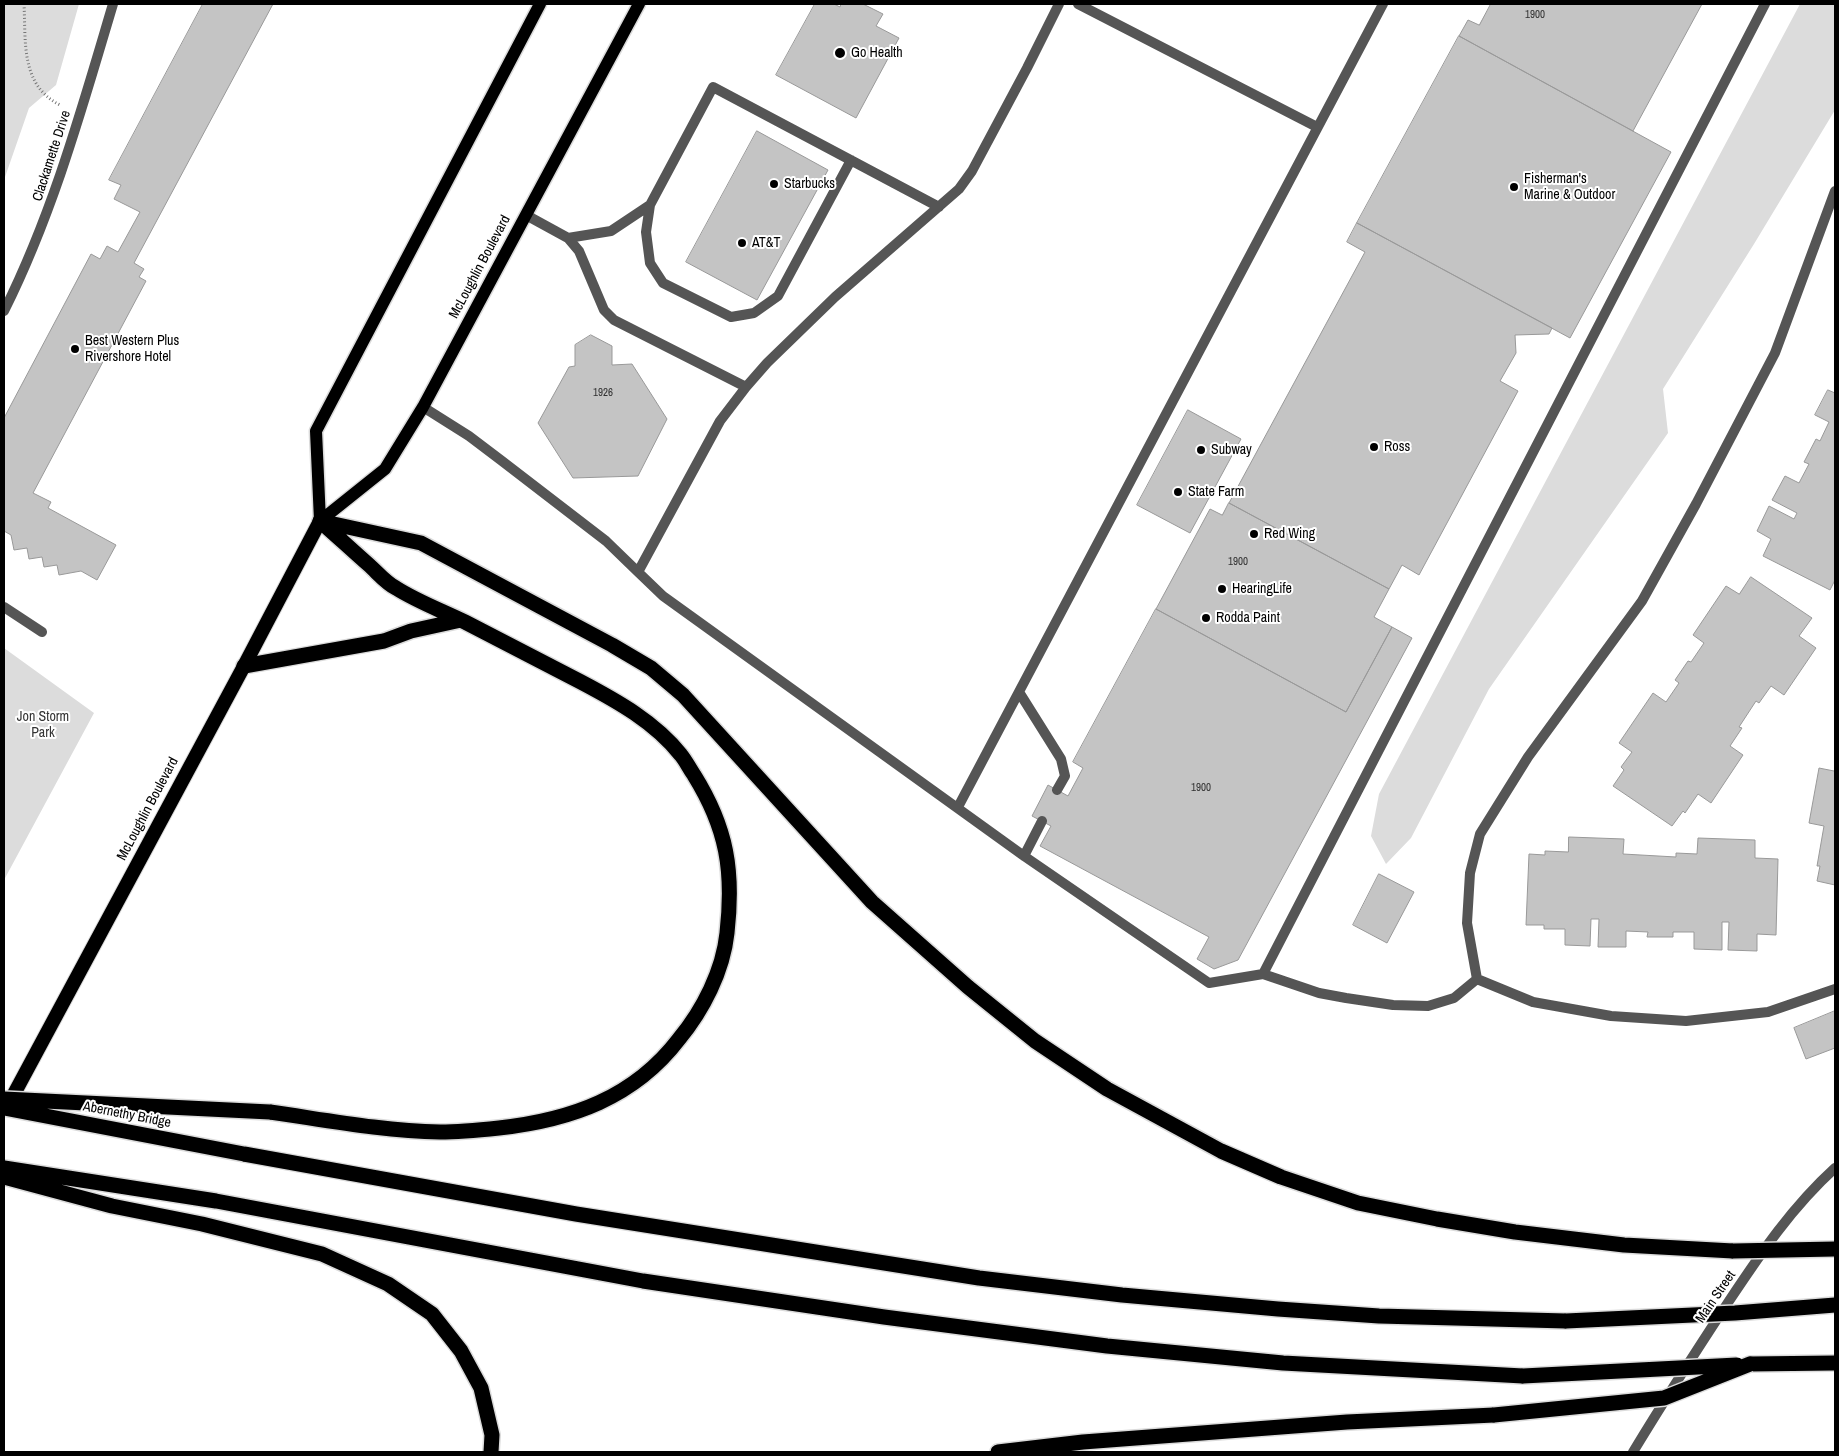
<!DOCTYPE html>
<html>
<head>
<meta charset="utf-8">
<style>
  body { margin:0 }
  #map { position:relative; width:1839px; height:1456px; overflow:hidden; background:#fff; font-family:"Archivo Narrow",sans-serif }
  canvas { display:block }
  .frame { position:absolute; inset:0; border:5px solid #000; pointer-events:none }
</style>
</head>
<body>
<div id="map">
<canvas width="1839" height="1456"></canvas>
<div class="frame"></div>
</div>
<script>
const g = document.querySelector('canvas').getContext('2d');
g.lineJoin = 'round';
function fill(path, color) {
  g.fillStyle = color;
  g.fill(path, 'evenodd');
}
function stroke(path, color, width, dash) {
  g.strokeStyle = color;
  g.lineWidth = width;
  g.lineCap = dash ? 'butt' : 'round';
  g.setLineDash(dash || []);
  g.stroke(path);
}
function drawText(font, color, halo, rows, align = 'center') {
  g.font = font + ' "Archivo Narrow",sans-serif';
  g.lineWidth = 4;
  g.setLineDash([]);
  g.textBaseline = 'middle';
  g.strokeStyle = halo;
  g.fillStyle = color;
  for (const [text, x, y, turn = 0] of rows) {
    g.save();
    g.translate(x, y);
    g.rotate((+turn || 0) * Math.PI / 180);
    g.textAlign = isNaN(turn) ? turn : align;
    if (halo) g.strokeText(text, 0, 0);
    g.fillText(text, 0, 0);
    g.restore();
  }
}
fill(new Path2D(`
  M4 4H79L56 85 29 108 4 180Z
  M1800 4H1835V110L1754 244 1663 389 1668 433 1489 689 1411 838 1386 864 1371 836 1379 794Z
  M4 648 94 713 4 880Z`), '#dcdcdc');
const building = new Path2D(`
  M203 4H273L134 263 144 269 139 277 146 281 33 493 51 502 48 508 116 545 97 580 81 571 59 575 57 565 44 567 42 557 29 559 27 548 14 550 11 535 4 531V418L91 254 100 259 107 246 118 252 140 212 114 199 121 185 109 180Z
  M815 4H834L840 7 841 4H863L883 14 876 26 899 38 856 118 776 75Z
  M1491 4H1702L1633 131 1459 36 1468 20 1479 25Z
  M1459 36 1671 152 1570 338 1357 223Z
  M757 131 828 170 757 300 686 262Z
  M1357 223 1552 328 1549 334 1515 335 1516 353 1500 381 1518 391 1419 575 1402 565 1389 589 1229 503 1365 252 1347 242Z
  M591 335 612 346V365L632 364 667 419 638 476 573 478 538 423 569 367 575 366V345Z
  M1828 390 1835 393V580L1830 590 1763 556 1771 539 1757 531 1769 506 1794 519 1797 513 1772 500 1785 476 1799 483 1809 464 1804 462 1816 439 1820 441 1829 422 1815 415Z
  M1188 410 1241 439 1190 533 1137 505Z
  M1229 503 1389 589 1374 617 1392 627 1346 712 1156 609 1210 509 1222 515Z
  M1751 577 1812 618 1799 636 1816 648 1784 695 1771 686 1759 703 1756 701 1739 727 1742 728 1730 746 1743 755 1711 803 1698 794 1685 813 1683 811 1672 826 1613 786 1624 770 1621 767 1632 752 1619 743 1653 693 1666 702 1679 683 1675 680 1688 661 1691 662 1704 643 1693 635 1726 586 1739 594Z
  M1156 609 1346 712 1392 627 1412 638 1238 960 1214 969 1197 959 1209 937 1040 846 1051 826 1032 816 1048 785 1068 796 1083 768 1073 762Z
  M1835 763V885L1817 881 1820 866H1817L1824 826 1809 823 1819 768 1834 771Z
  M1569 837 1624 839 1623 854 1676 857V853L1697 854 1698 838 1755 840V858L1778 859 1776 935 1757 934V951L1728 950 1729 922H1722V950L1694 949V932H1673V937H1647L1648 932 1626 931V947H1598L1599 919H1591L1590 946 1565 945V929H1544V925H1526L1529 854 1545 855V851L1568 852Z
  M1379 874 1414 892 1387 943 1353 925Z
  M1835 1011V1048L1806 1059 1794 1028Z`);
fill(building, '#c4c4c4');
stroke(building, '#999', 1);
const primary = new Path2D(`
  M320 521 385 469 423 407 639 4
  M320 521 316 431 540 4`);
const trunk = new Path2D(`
  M7 1107 244 666 320 521`);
const motorway = new Path2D(`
  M320 521 421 543 612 645 651 668 683 695 872 902 968 987 1035 1041 1107 1089 1221 1151 1281 1177 1358 1203 1437 1219 1515 1232 1624 1245 1733 1251
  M244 666 384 641 411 631 461 620
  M270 1112C326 1120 383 1131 440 1132 460 1132 480 1130 499 1128 571 1120 634 1098 679 1039 703 1010 723 971 727 933 734 871 727 828 694 775 689 768 686 761 681 755 655 722 617 701 581 682 543 662 504 642 465 622 443 611 418 602 396 588 386 583 378 573 369 565 353 551 337 536 321 522
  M244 1154 576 1214 979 1278 1122 1295 1278 1309 1379 1316 1566 1321
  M4 1168 216 1201 643 1281 884 1317 1107 1346 1283 1363 1523 1376
  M4 1177 112 1206 202 1224 322 1254 388 1284 432 1314 461 1351 481 1388 492 1435 491 1452
  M1750 1364 1835 1363
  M998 1452 1083 1442 1347 1422 1494 1415`);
stroke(primary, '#dbdbdb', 15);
stroke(trunk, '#dbdbdb', 16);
stroke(motorway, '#dbdbdb', 18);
stroke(new Path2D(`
  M24 4C26 41 20 85 60 105`), '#777', 3, [1, 2.5]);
stroke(new Path2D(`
  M1078 4 1317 127
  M851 160 778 296 754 313 731 317 663 283 650 263 646 232 650 205 713 87 939 207
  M1835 191 1775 353 1696 504 1642 601 1528 757 1480 834 1470 873 1467 923 1477 979 1533 1002 1611 1016 1686 1021 1768 1012 1835 989
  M526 215 568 238 579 251 604 310 614 320 746 387
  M568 238 611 231 650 205
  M423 407 469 436 502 461 606 541 638 572 720 421 746 387 767 363 835 297 959 189 972 171 1027 68 1059 4
  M638 572 663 596 1024 856 1209 983 1263 974 1319 993 1346 998 1393 1005 1428 1006 1454 998 1477 979
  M4 607 42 632
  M1019 692 1061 759 1065 776 1057 790
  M958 807 1383 4
  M1024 856 1042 821
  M1263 974 1765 4`), '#555', 10);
stroke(new Path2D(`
  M4 311C53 213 82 108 113 4`), '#555', 10);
stroke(new Path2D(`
  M1633 1452C1664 1401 1696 1351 1729 1301 1761 1253 1792 1207 1835 1168`), '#555', 10);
stroke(primary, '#000', 12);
stroke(trunk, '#000', 14);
stroke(motorway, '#000', 15);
const motorwayBridge = new Path2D(`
  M4 1099 270 1112
  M4 1108 244 1154
  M1733 1251 1835 1249
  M1566 1321 1735 1313 1835 1305
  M1523 1376 1737 1365
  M1494 1415 1664 1398 1750 1364`);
stroke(motorwayBridge, '#dbdbdb', 18, []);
stroke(motorwayBridge, '#000', 15);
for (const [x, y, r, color] of [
  [840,53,6,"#000"],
  [774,184,5,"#000"],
  [1514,187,5,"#000"],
  [742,243,5,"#000"],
  [75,349,5,"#000"],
  [1374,447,5,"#000"],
  [1201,450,5,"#000"],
  [1178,492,5,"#000"],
  [1254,534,5,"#000"],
  [1222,589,5,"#000"],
  [1206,618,5,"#000"]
]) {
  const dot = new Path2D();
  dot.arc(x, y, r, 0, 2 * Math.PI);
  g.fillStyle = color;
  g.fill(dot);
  stroke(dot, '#fff', 2);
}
drawText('11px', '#313131', null, [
  ["1900",1535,15],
  ["1926",603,393],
  ["1900",1238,562],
  ["1900",1201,788]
]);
drawText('14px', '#000', '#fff', [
  ["Go Health",851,53],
  ["Fisherman's",1524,179],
  ["Marine & Outdoor",1524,195],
  ["Starbucks",784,184],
  ["AT&T",752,243],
  ["Best Western Plus",85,341],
  ["Rivershore Hotel",85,357],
  ["Ross",1384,447],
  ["Subway",1211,450],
  ["State Farm",1188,492],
  ["Red Wing",1264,534],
  ["HearingLife",1232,589],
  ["Rodda Paint",1216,618]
], 'left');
drawText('14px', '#000', '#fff', [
  ["Clackamette Drive",52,156,-72],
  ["McLoughlin Boulevard",480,267,-62],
  ["McLoughlin Boulevard",148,809,-62],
  ["Abernethy Bridge",127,1115,11],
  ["Main Street",1716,1297,-56]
]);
drawText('14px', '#333', '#fff', [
  ["Jon Storm",43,717],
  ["Park",43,733]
]);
</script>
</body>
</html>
